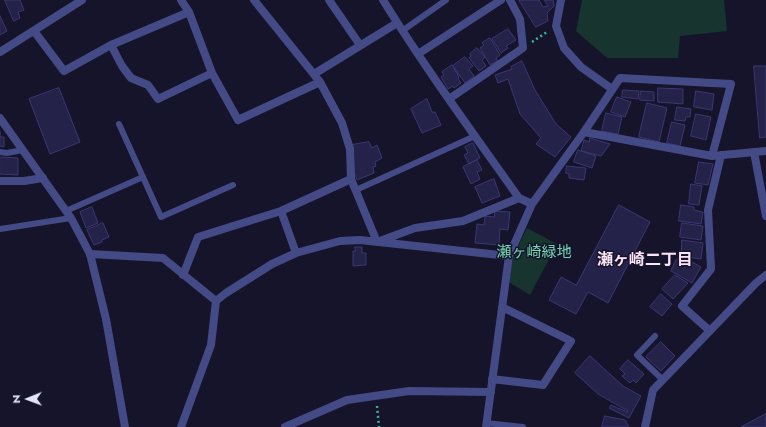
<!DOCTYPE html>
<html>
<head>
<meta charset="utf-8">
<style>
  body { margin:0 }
  #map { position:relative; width:766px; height:427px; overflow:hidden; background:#15142b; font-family:Jost,sans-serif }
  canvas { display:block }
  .north { position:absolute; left:8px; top:379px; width:40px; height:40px; -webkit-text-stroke:3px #15142b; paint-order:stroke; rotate:269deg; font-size:11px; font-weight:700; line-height:16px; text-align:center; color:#e1e2fc }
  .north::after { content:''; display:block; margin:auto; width:14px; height:18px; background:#e1e2fc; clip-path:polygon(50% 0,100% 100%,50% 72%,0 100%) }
</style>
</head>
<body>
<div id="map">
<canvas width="766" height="427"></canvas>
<div class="north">N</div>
</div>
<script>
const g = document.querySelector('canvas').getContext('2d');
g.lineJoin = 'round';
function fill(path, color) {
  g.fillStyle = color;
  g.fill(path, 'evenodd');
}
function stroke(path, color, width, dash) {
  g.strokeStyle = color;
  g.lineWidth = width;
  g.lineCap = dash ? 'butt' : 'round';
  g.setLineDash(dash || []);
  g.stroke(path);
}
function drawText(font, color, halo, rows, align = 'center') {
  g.font = font + ' Jost,"Noto Sans JP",sans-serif';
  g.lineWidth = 3;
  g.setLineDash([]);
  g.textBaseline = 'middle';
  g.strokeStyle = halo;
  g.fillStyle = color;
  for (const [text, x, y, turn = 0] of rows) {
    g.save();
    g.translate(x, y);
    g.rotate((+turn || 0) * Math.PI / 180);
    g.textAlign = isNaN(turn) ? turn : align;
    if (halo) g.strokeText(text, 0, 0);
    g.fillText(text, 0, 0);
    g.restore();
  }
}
fill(new Path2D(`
  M582 0H724L727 31 680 36 678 58H607L576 31Z
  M527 228 557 244 530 295 509 282 513 257Z`), '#18342f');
const building = new Path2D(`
  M5 0H20L24 10 18 12 20 18 14 21Z
  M519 0H539L543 7 548 6 544 0H553L554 6 547 13 548 21 536 27Z
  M0 16 7 31 0 35Z
  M508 29 516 40 506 46 508 48 501 53 492 39Z
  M490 38 500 55 496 58 498 61 490 65 480 48 484 45 482 43Z
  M477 48 485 57 482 60 486 66 479 71 469 58 471 56 470 54Z
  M465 57 473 66 469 69 474 76 465 83 453 66Z
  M522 61 535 90 556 124 571 137 555 157 536 144 541 138 520 114 508 79 498 83 495 75 512 69 511 67Z
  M452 65 459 77 458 78 461 83 454 88 453 86 448 89 441 77 444 75 442 72Z
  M754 66H766V137L760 138Z
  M59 88 80 142 50 154 29 99Z
  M658 88 683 89V104L658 102Z
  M623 90 639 91 638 99 622 97Z
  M641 91 654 92V101L640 100Z
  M696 91 714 94 712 110 694 107Z
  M617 97 631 102 625 117 611 112Z
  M427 99 432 112H435L441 125 422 133 411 109Z
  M647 103 667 108 659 142 639 137Z
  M677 107 691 109 690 117H686L685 121 675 120Z
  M606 113 622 117 618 134 602 131Z
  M696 114 711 117 706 140 691 136Z
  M672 122 685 125 680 146 667 143Z
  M0 132V137H4V147L0 146Z
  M590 138 610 144 601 156 581 151 584 140 589 142Z
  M369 142 372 148 377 145 382 158 375 162 376 166 373 167 374 173 357 180 354 172 352 145Z
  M473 143 480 158 469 164 464 155 468 153 465 147Z
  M578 150 596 156 592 168 574 162Z
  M0 157 18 158V175L0 174Z
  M477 160 482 170 477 172 480 179 471 184 463 167Z
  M699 162 713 164 708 185 695 183Z
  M567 166 586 168 584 180 569 178V174L566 173Z
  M494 179 500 196 482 203 475 187Z
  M691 184 702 186 699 205 689 204Z
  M619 205 650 222 608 303 588 292 576 314 549 300 561 277 576 285Z
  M681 205 694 207V210L703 212 701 224 679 221Z
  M92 207 98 223 86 228 80 212Z
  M495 211 510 212 508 230 500 229 499 245 475 243 477 224 484 225 485 216 494 217Z
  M103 223 109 237 102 240V242L94 245 87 230Z
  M682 223 703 226 701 240 680 237Z
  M682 240 703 243 701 259 678 256 679 251H681Z
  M355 247H362V253H366V265L353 266V251H355Z
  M677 259H687L701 267 692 283 671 271Z
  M675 275 688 283 673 299 662 289Z
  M661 294 672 304 662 316 650 307Z
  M661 342 675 356 661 371 646 357Z
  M590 356 623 386 641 396 629 418 609 408 611 405 627 412 628 411 598 394 575 373Z
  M628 360 644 374 636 383 633 380 630 383 622 376 625 374 620 369Z
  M766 414V427H741Z
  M605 416 625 420 629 427H602Z`);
fill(building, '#25224a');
stroke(building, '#3b3773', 1);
stroke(new Path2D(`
  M532 42 547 32
  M377 406 379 427`), '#3eb39c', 2.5, [2, 3]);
stroke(new Path2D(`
  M402 31 446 0
  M119 124 161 217 233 185
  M0 152 7 153 23 150
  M356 190 475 136
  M66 211 143 177
  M0 229 71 218
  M655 336 637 355 663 380
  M486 423 523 427`), '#444a85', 6);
stroke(new Path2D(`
  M181 0 189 12 212 73 238 120 320 82
  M254 0 320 82 342 123 350 149 351 179 377 242 415 228 463 221 519 198
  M329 0 360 45
  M383 0C425 68 473 133 519 198L532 204
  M561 0 556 26 564 48 581 67 612 89
  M34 31 64 71 111 45 189 12
  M111 45 122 66 131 78 148 85 158 99 212 73
  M0 52 82 0
  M418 54 501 0
  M314 74 397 23
  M449 99 523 48 520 19 510 0
  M584 132 712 156 766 151
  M754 152 766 216
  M0 181H24L43 178
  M281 211 296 253
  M90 254 163 258 216 301 211 345 181 427
  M183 275 198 237 281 211 351 179
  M216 301 226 293 272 264 296 253 340 241 360 240 509 256
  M710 331 682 306 711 269 708 210 721 155
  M492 379 543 385 571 341 502 307
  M285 427 347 400 409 391 491 392
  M486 427 509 256 532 204 584 132 620 78 731 84 712 156
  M645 427 653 390 756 283 766 275`), '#444a85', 8);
stroke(new Path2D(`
  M0 118 71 218 90 254 106 319 125 427`), '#444a85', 8);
drawText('15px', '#73d6b0', '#15142b', [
  ["瀬ヶ崎緑地",534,253]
]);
drawText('bold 16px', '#fce3f6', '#15142b', [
  ["瀬ヶ崎二丁目",645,261]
]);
</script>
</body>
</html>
